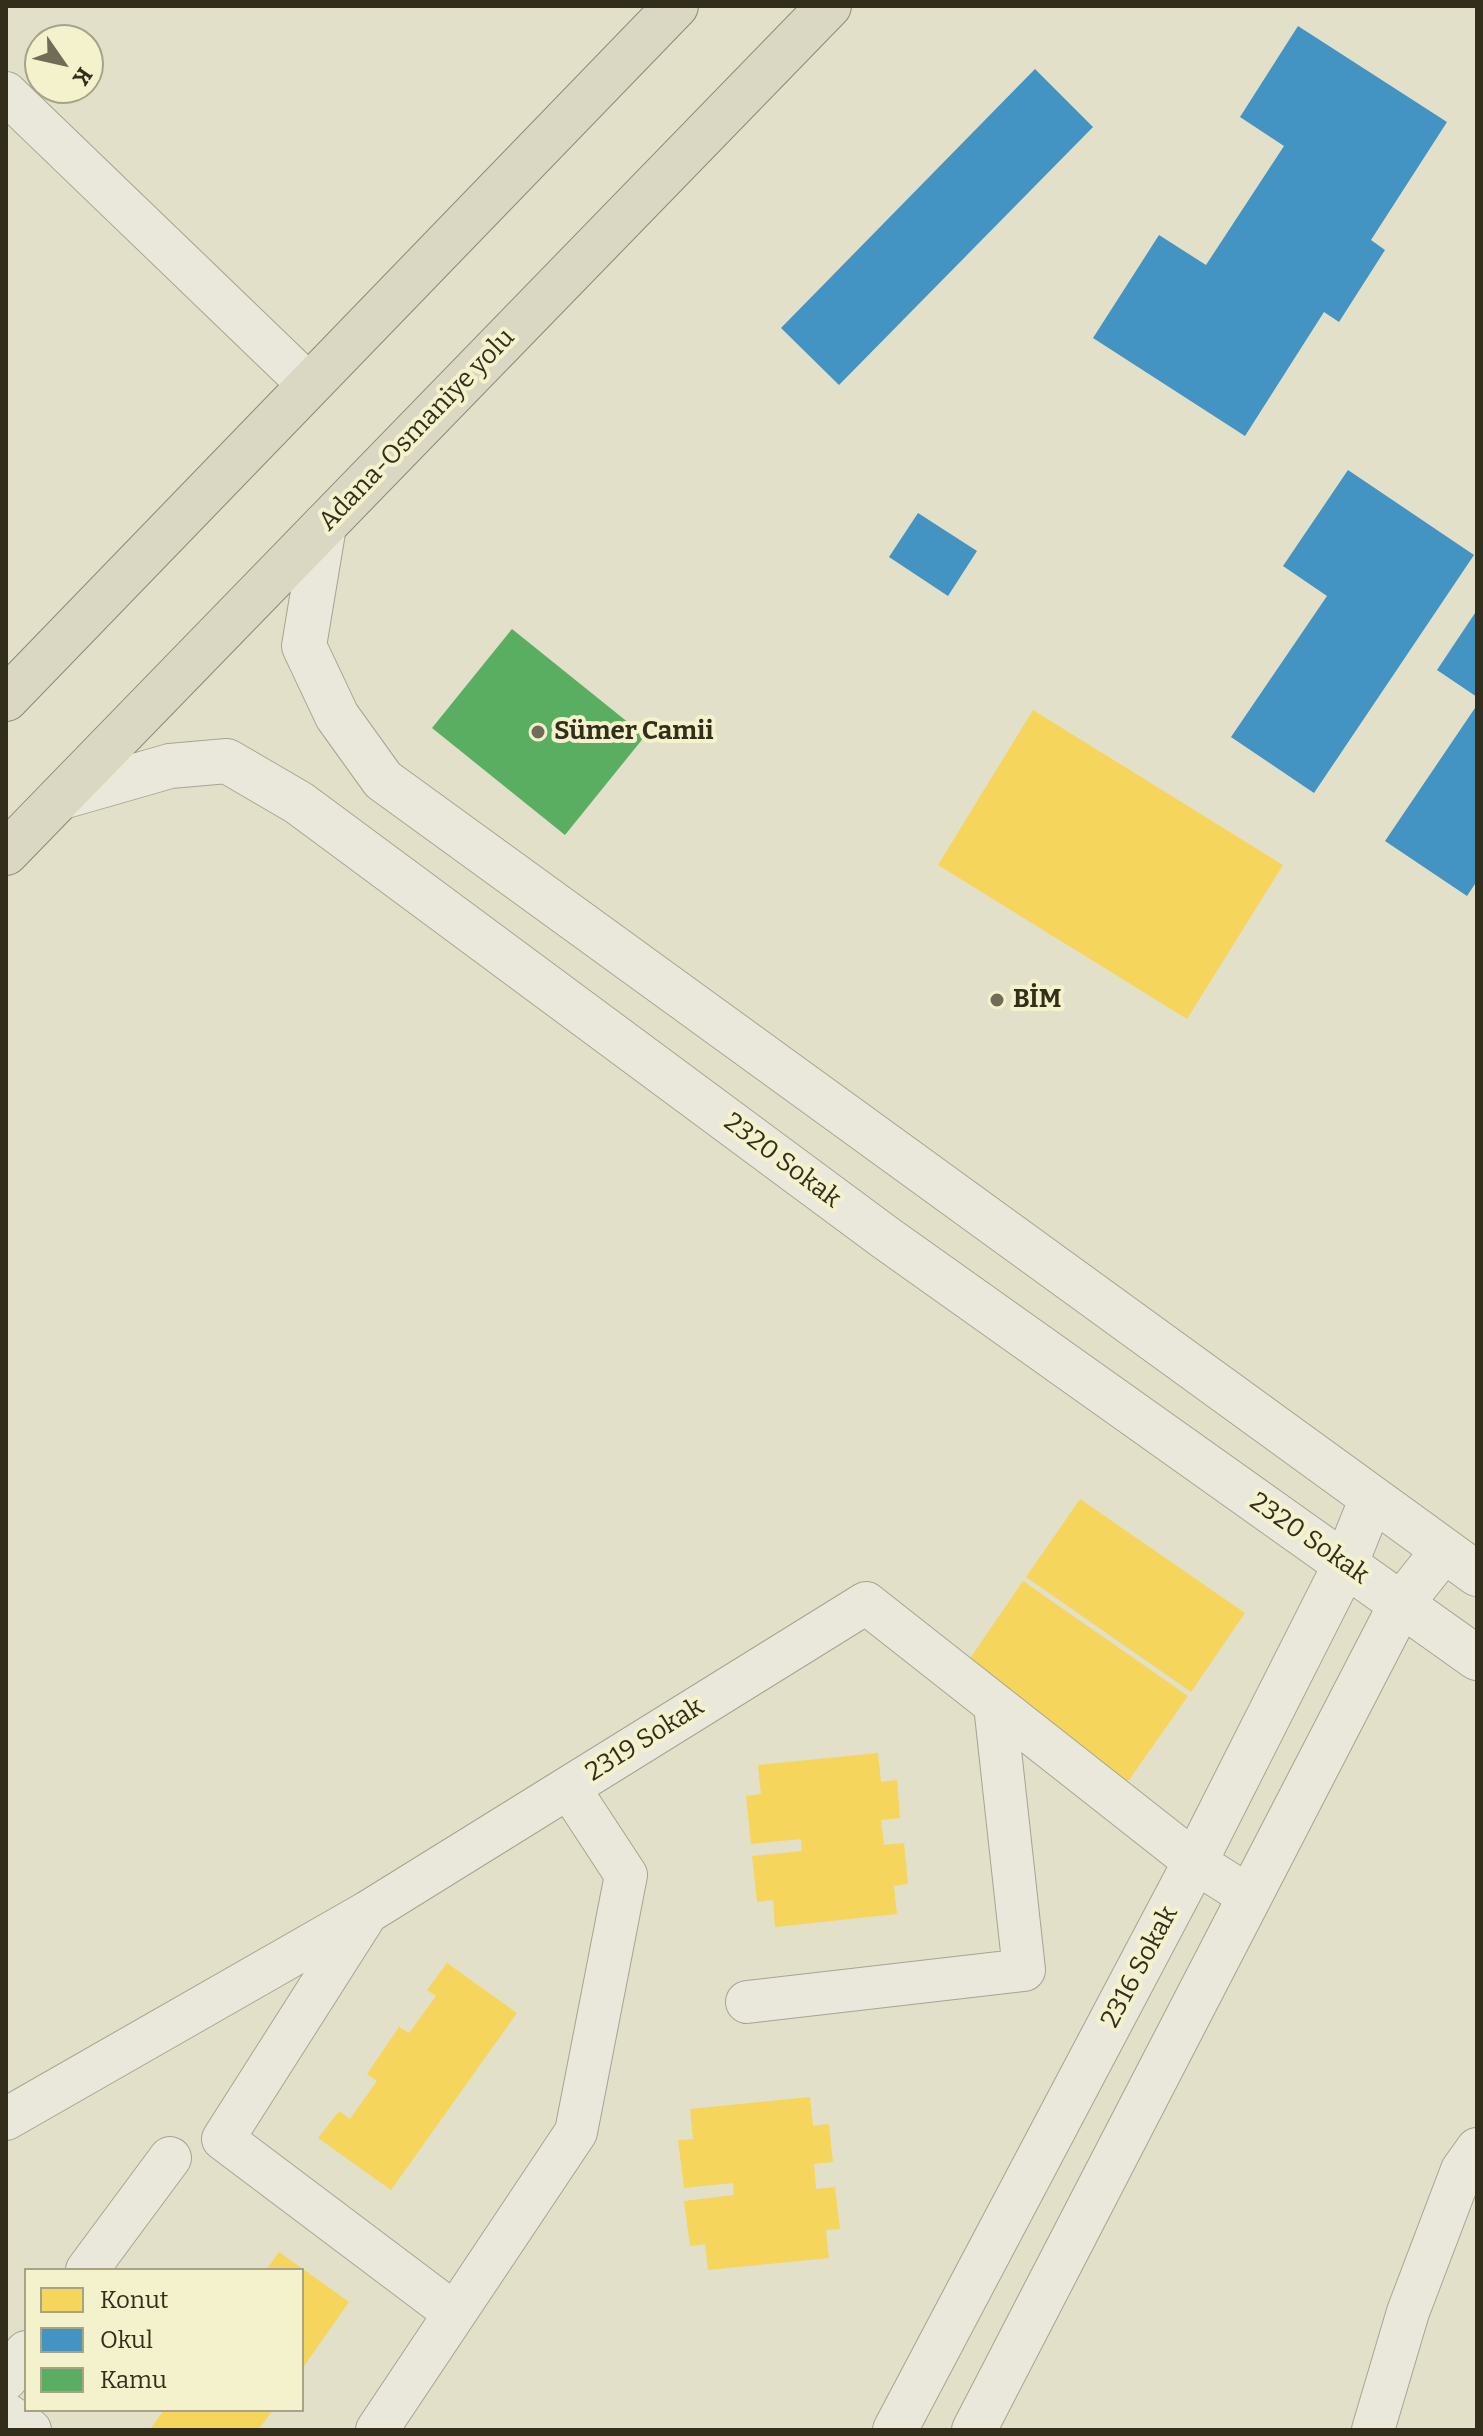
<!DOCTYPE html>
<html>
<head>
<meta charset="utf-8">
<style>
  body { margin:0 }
  #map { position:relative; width:1483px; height:2436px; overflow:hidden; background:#e2e0c8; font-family:Bitter,serif }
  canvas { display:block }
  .frame { position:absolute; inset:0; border:8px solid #332d1b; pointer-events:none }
  .legend { position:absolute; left:24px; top:2268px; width:280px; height:144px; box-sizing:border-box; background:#f4f2cd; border:2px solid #a7a386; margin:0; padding:10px 14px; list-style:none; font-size:24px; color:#332d1b }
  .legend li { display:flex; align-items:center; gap:16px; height:40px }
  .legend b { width:40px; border:2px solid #a7a386 }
  .north { position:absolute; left:24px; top:24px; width:80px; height:80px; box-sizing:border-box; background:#f4f2cd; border:2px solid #a7a386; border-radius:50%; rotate:124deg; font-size:22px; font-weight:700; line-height:32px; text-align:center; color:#332d1b }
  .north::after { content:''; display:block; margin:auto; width:28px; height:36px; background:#706c58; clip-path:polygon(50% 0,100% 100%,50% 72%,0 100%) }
</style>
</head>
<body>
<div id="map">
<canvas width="1483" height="2436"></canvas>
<div class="frame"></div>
<ul class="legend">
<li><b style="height:22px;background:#f6d55c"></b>Konut</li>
<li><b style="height:22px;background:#4393c3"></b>Okul</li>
<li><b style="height:22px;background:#5aae61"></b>Kamu</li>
</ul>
<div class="north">K</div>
</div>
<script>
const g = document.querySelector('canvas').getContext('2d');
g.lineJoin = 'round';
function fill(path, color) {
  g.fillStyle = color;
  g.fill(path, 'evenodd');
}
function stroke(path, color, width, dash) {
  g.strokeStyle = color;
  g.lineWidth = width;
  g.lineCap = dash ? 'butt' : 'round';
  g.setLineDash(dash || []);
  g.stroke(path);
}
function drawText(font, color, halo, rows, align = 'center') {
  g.font = font + ' Bitter,serif';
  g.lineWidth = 8;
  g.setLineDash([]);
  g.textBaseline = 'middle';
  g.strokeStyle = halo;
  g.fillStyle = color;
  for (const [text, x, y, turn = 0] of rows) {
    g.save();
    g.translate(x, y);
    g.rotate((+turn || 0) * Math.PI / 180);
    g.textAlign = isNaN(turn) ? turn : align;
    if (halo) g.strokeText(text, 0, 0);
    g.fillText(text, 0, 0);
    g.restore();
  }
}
fill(new Path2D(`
  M1033 710 1283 865 1187 1019 938 865Z
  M1080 1499 1245 1613 1191 1692 1026 1577Z
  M1023 1581 1188 1696 1124 1787 960 1673Z
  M878 1753 881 1782 897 1780 900 1818 881 1820 884 1845 904 1843 908 1884 894 1886 897 1914 775 1927 773 1900 757 1902 752 1856 802 1851 801 1839 751 1844 746 1796 761 1794 758 1765Z
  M447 1963 517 2013 391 2190 318 2138 339 2111 350 2119 377 2081 367 2074 399 2027 409 2033 436 1996 427 1990Z
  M810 2097 813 2126 829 2124 833 2162 814 2164 816 2189 835 2187 840 2229 826 2230 829 2258 708 2270 705 2244 690 2246 684 2201 734 2195 733 2183 684 2188 678 2140 693 2139 690 2109Z
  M279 2252 349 2302 302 2369V2270H266Z
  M164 2410H273L258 2430H155L151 2428Z`), '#f6d55c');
fill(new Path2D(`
  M1298 26 1447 122 1371 240 1385 250 1339 322 1324 312 1245 436 1093 338 1159 235 1206 265 1284 146 1240 117Z
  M1035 69 1093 127 839 385 781 328Z
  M1348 470 1474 555 1314 793 1231 737 1327 596 1283 566Z
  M918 513 977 551 948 596 889 557Z
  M1477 610V697L1437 670Z
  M1477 705V881L1467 896 1385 841Z`), '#4393c3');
fill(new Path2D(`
  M512 629 645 736 565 835 432 728Z`), '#5aae61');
const minor = new Path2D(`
  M6 93 309 385
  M363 1919 223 2139 454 2313
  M747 2002 1024 1970 995 1705
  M6 2119 368 1912 866 1603 1195 1862 1250 1897
  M87 2270 170 2158
  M6 2379 26 2352
  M6 2414 30 2430
  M377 2430 576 2132 626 1875 569 1788
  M1373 2430 1408 2312 1462 2170 1477 2149`);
const tertiary = new Path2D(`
  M324 526 304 646 337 716 383 780 1477 1574
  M62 797 170 766 227 761 299 803 886 1238 1477 1658
  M895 2430 1195 1862 1345 1565 1372 1498
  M974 2430 1401 1604 1444 1550`);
const trunk = new Path2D(`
  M6 699 676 6
  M6 853 829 6`);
stroke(minor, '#a6a492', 44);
stroke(tertiary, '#a6a492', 46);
stroke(trunk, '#8c8979', 46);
stroke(minor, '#e9e8da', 42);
stroke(tertiary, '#e9e8da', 44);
stroke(trunk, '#dad8c2', 44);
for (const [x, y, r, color] of [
  [538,732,8,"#706c58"],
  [997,1000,8,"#706c58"]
]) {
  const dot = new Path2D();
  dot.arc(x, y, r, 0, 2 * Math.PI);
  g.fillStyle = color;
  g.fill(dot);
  stroke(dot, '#f4f2cd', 3);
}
drawText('26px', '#332d1b', '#f4f2cd', [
  ["Adana-Osmaniye yolu",417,430,-46],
  ["2320 Sokak",782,1161,37],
  ["2320 Sokak",1309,1539,35],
  ["2319 Sokak",645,1740,-32],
  ["2316 Sokak",1140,1967,-62]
]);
drawText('bold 26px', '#332d1b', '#f4f2cd', [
  ["Sümer Camii",554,732],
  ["BİM",1013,1000]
], 'left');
</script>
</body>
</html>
